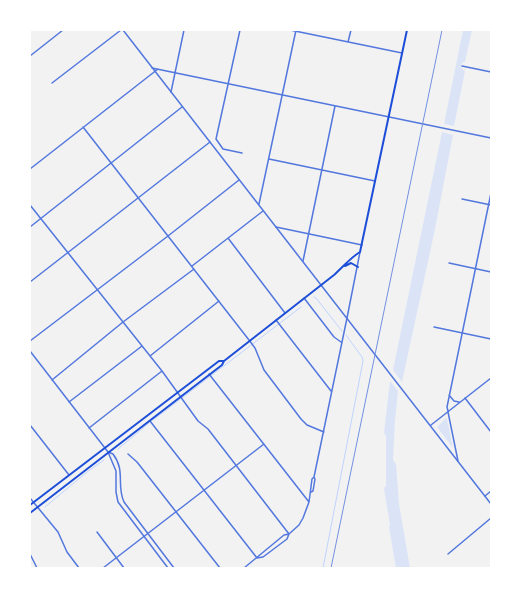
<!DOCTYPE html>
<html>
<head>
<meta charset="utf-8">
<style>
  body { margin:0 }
  #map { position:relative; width:521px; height:598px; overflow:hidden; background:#f2f2f2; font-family:Karla,sans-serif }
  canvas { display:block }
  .frame { position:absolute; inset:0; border:31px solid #fff; pointer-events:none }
</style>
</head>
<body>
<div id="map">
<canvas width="521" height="598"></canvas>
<div class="frame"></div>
</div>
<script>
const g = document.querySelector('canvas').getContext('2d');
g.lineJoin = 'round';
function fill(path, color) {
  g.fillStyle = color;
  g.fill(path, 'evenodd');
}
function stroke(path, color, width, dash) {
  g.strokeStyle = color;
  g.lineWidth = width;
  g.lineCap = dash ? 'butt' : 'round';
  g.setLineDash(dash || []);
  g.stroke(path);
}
fill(new Path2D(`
  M463 30H472L465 62H463L461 65 462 69 465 71 454 126 444 124Z
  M442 132 453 135 435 229 402 382 393 370Z
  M390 381 398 391 395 420 393 460 396 464 399 504 410 568H396L389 527 390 525 384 488 386 486V436L384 433Z
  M446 418 447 419 453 448 437 427Z`), '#dbe4f7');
stroke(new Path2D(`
  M314 297 316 298 342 331
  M153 420 301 307
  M118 449 149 423
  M45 507 87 472 104 460
  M323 568 363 361 362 357 346 335`), '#bfd3fe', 1);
stroke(new Path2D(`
  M240 30 216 139 223 149 242 153
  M290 30 402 53
  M348 42 351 30
  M462 66 491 72
  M152 68 491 138
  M52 83 121 30
  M171 92 184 30
  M83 127 249 340 255 348 264 370 301 419 307 425 324 432
  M269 159 375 181
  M30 169 158 69
  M462 199 491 205
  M259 204 296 30
  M30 205 162 371 198 421 208 429 289 534
  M30 227 182 107
  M276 227 362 245
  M228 238 285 313
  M303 261 335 106
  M449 263 491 272
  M192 266 263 211
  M30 282 210 142
  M304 298 334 337 341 342
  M276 320 331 391
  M434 327 491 339
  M30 341 168 236 239 180
  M30 351 108 452 116 471V492L118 502 168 568
  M150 356 219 301
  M209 374 309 502
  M52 380 123 322 194 269
  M465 398 491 432
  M69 402 142 346
  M448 412 458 461
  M150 421 257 558
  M30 425 69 475
  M89 428 162 371
  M108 452 113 454C126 471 116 485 124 502L174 568
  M128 454 137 462 220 568
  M311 492 313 491 315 479 314 477 347 318
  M485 496 491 491
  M30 498 58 532 67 552 79 568
  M97 532 124 568
  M30 554 37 568
  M448 554 491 518
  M257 558 263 557 287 539 289 534 299 525 303 518 309 502 312 479 314 477
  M103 568 264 444
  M244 568 284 535 289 534`), '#5277de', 1.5);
stroke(new Path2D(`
  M123 30 491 504
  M30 56 63 30
  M347 318 360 252
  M449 395 454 401 459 402
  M448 411 447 407 491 193
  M431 425 491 378`), '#5277de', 1.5);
stroke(new Path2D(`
  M345 266 351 263 358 267
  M30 505 219 361H224
  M30 513 196 385 222 365 224 361 334 275C343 267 350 258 360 252L407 30`), '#1d4ed8', 2);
stroke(new Path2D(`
  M331 568 442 30`), '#7290e2', 1);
</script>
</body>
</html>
